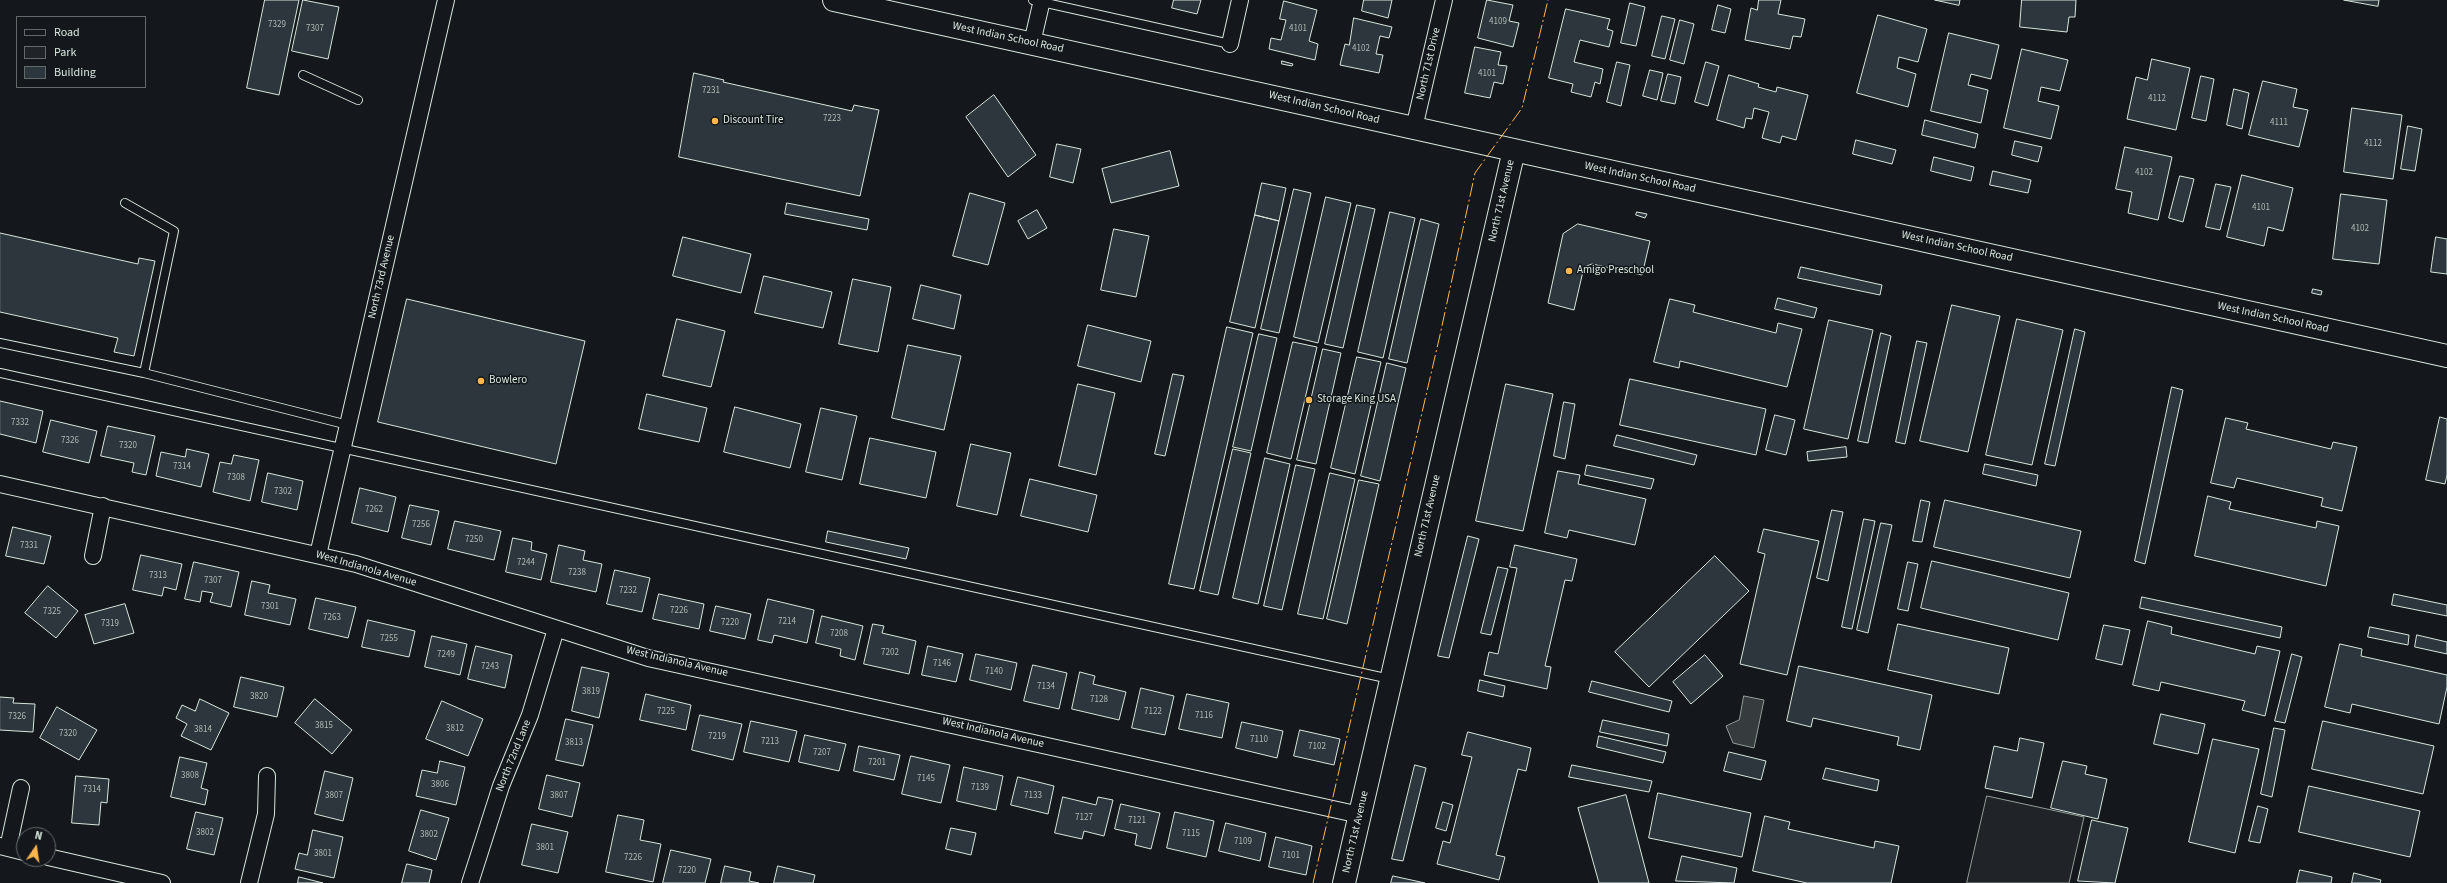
<!DOCTYPE html>
<html>
<head>
<meta charset="utf-8">
<style>
  body { margin:0 }
  #map { position:relative; width:2447px; height:883px; overflow:hidden; background:#14181c; font-family:"Source Sans 3",sans-serif }
  canvas { display:block }
  .legend { position:absolute; left:16px; top:16px; width:130px; height:72px; box-sizing:border-box; background:#14181c; border:1px solid #626a69; margin:0; padding:5px 7px; list-style:none; font-size:12px; color:#d8e6dc }
  .legend li { display:flex; align-items:center; gap:8px; height:20px }
  .legend b { width:20px; border:1px solid #626a69 }
  .north { position:absolute; left:16px; top:827px; width:40px; height:40px; box-sizing:border-box; background:#14181c; border:1px solid #626a69; border-radius:50%; rotate:13deg; font-size:11px; font-weight:700; line-height:16px; text-align:center; color:#d8e6dc }
  .north::after { content:''; display:block; margin:auto; width:14px; height:18px; background:#ffb74d; clip-path:polygon(50% 0,100% 100%,50% 72%,0 100%) }
</style>
</head>
<body>
<div id="map">
<canvas width="2447" height="883"></canvas>
<ul class="legend">
<li><b style="height:5px;background:#14181c"></b>Road</li>
<li><b style="height:11px;background:#202428"></b>Park</li>
<li><b style="height:11px;background:#2c363c"></b>Building</li>
</ul>
<div class="north">N</div>
</div>
<script>
const g = document.querySelector('canvas').getContext('2d');
g.lineJoin = 'round';
function fill(path, color) {
  g.fillStyle = color;
  g.fill(path, 'evenodd');
}
function stroke(path, color, width, dash) {
  g.strokeStyle = color;
  g.lineWidth = width;
  g.lineCap = dash ? 'butt' : 'round';
  g.setLineDash(dash || []);
  g.stroke(path);
}
function drawText(font, color, halo, rows, align = 'center') {
  g.font = font + ' "Source Sans 3",sans-serif';
  g.lineWidth = 3;
  g.setLineDash([]);
  g.textBaseline = 'middle';
  g.strokeStyle = halo;
  g.fillStyle = color;
  for (const [text, x, y, turn = 0] of rows) {
    g.save();
    g.translate(x, y);
    g.rotate((+turn || 0) * Math.PI / 180);
    g.textAlign = isNaN(turn) ? turn : align;
    if (halo) g.strokeText(text, 0, 0);
    g.fillText(text, 0, 0);
    g.restore();
  }
}
const green = new Path2D(`
  M1987 796 2084 817 2069 883H1967Z`);
fill(green, '#202428');
stroke(green, '#939e99', 1);
const water = new Path2D(`
  M1744 696 1764 700 1754 748 1733 743 1726 726 1739 720Z`);
fill(water, '#363b3e');
stroke(water, '#939e99', 1);
const building = new Path2D(`
  M265 0H299L279 95 247 88Z
  M303 0 339 7 328 59 292 51Z
  M1174 0H1201L1197 14 1172 8Z
  M1364 0H1392L1388 18 1362 11Z
  M1487 0 1513 5 1509 21 1519 23 1513 47 1478 38Z
  M1759 0H1781L1778 14 1805 19 1801 37 1793 36 1790 49 1745 40 1751 8 1757 10Z
  M1935 0H1960L1959 5Z
  M2022 0H2076L2075 17H2069L2067 32 2020 27Z
  M2344 0H2379L2378 6Z
  M1284 1 1317 10 1309 41 1318 44 1315 60 1269 49 1271 38 1281 40 1286 20 1280 19Z
  M1630 3 1645 7 1636 46 1621 43Z
  M1718 5 1731 9 1725 33 1712 30Z
  M1566 9 1610 19 1607 29 1613 31 1609 47 1580 40 1574 62 1603 69 1600 84 1595 82 1591 97 1571 92 1573 84 1549 78Z
  M1878 15 1927 29 1918 62 1899 57 1897 68 1916 74 1908 107 1857 93Z
  M1662 16 1675 19 1665 59 1652 56Z
  M1354 18 1392 27 1389 38 1380 36 1376 54 1383 55 1379 73 1340 65 1345 44 1349 45Z
  M1680 20 1694 24 1684 64 1670 60Z
  M1949 33 1999 45 1991 79 1971 74 1968 85 1988 90 1981 123 1931 111Z
  M1475 47 1501 52 1498 65 1507 66 1503 84 1494 82 1490 98 1465 93Z
  M2022 49 2068 60 2060 91 2041 87 2038 101 2059 106 2051 139 2004 128Z
  M2152 59 2190 68 2176 130 2127 119 2136 77 2147 80Z
  M1282 61 1293 64 1292 66 1282 64Z
  M1617 62 1630 65 1621 106 1607 102Z
  M1706 62 1719 66 1708 106 1695 102Z
  M1650 70 1663 73 1657 100 1643 96Z
  M694 73 724 80 723 82 852 111 854 105 879 110 860 196 679 157Z
  M1668 74 1681 77 1675 104 1661 101Z
  M1729 75 1759 84 1758 87 1776 92 1777 87 1808 95 1796 140 1782 136 1780 143 1762 138 1769 112 1754 108 1752 119 1746 118 1744 128 1717 120Z
  M2201 76 2214 79 2206 121 2192 118Z
  M2263 81 2297 89 2293 107 2308 110 2299 147 2249 135Z
  M2234 89 2249 93 2242 129 2227 125Z
  M994 95 1036 155 1008 177 966 117Z
  M2352 108 2402 115 2393 179 2344 172Z
  M1925 120 1978 134 1975 148 1922 135Z
  M2408 126 2422 129 2415 171 2401 169Z
  M1856 140 1896 150 1892 164 1853 154Z
  M2015 141 2042 147 2038 162 2012 155Z
  M1057 144 1081 149 1073 183 1050 177Z
  M2125 147 2172 157 2158 220 2128 213 2132 192 2116 189Z
  M1170 151 1179 186 1111 203 1102 169Z
  M1934 157 1974 167 1971 181 1931 171Z
  M1993 171 2031 180 2028 193 1990 185Z
  M2242 175 2293 188 2283 231 2268 227 2264 246 2227 237Z
  M2180 176 2194 179 2183 222 2169 218Z
  M1262 183 1286 188 1279 221 1255 215Z
  M2216 184 2231 187 2220 230 2206 227Z
  M1294 189 1311 193 1279 333 1261 329Z
  M970 193 1005 203 988 265 953 256Z
  M2341 194 2387 200 2379 264 2333 259Z
  M1326 197 1351 203 1318 343 1294 337Z
  M787 203 869 219 867 230 785 214Z
  M1357 205 1375 209 1343 348 1325 344Z
  M1037 210 1047 228 1028 239 1018 221Z
  M1390 212 1415 218 1383 358 1358 352Z
  M1637 212 1647 214 1645 218 1636 215Z
  M1255 215 1279 221 1255 328 1230 322Z
  M1421 219 1439 224 1407 363 1389 359Z
  M1578 224 1650 241 1642 275 1592 264 1584 267 1574 310 1548 303 1563 234Z
  M1114 229 1149 236 1136 297 1101 290Z
  M0 233 138 264 139 258 155 261 134 356 114 352 118 338 0 312Z
  M683 237 751 254 741 293 673 276Z
  M2436 237 2447 239V274L2431 272Z
  M1801 267 1882 285 1880 295 1798 278Z
  M764 276 832 292 823 328 755 313Z
  M853 279 891 287 878 352 839 344Z
  M921 285 961 295 954 329 913 319Z
  M2313 289 2322 291 2321 295 2312 293Z
  M1778 298 1817 308 1814 318 1775 309Z
  M407 299 585 341 556 464 378 422Z
  M1670 299 1695 305 1693 312 1776 333 1778 323 1802 329 1787 387 1680 361 1679 368 1654 362Z
  M1952 305 2000 316 1968 452 1920 441Z
  M677 319 725 331 711 387 663 376Z
  M2017 319 2063 330 2032 465 1986 455Z
  M1829 320 1873 330 1848 439 1804 429Z
  M1088 325 1151 341 1141 382 1078 366Z
  M1227 327 1253 333 1194 589 1169 584Z
  M2075 329 2085 332 2055 466 2045 464Z
  M1881 333 1891 336 1868 443 1858 441Z
  M1259 334 1277 338 1251 451 1233 447Z
  M1917 341 1927 343 1905 444 1896 442Z
  M1293 342 1317 347 1291 459 1267 453Z
  M908 345 961 356 944 430 892 418Z
  M1323 349 1341 353 1316 464 1297 460Z
  M1357 357 1381 362 1355 474 1331 468Z
  M1387 363 1406 368 1380 481 1361 476Z
  M1173 374 1184 376 1165 456 1155 454Z
  M1630 379 1766 409 1756 455 1620 425Z
  M1078 384 1115 393 1096 475 1059 466Z
  M1506 384 1553 394 1523 531 1476 521Z
  M2172 387 2183 390 2145 564 2135 561Z
  M647 394 707 408 699 442 639 429Z
  M0 401 43 411 36 443 0 434Z
  M1564 402 1575 404 1565 459 1554 456Z
  M735 407 801 424 790 468 724 452Z
  M821 408 857 416 842 480 806 472Z
  M1775 415 1795 420 1786 455 1766 450Z
  M2440 417 2447 419V475L2445 484 2426 480Z
  M2226 418 2248 423 2246 429 2331 449 2333 442 2357 447 2342 511 2321 506 2323 498 2237 478 2234 488 2211 483Z
  M51 420 97 431 89 463 43 452Z
  M108 426 155 436 146 475 132 472 134 463 101 456Z
  M1617 435 1697 455 1694 465 1614 446Z
  M870 438 936 452 926 498 860 484Z
  M971 444 1011 453 997 515 957 506Z
  M1846 447 1847 457 1808 461 1807 452Z
  M187 449 209 454 201 487 156 476 161 452 185 457Z
  M1233 449 1251 453 1218 595 1200 591Z
  M234 455 259 460 250 501 213 492 220 462 231 464Z
  M1265 458 1290 464 1258 604 1233 598Z
  M1985 464 2038 475 2036 486 1983 474Z
  M1296 465 1315 469 1282 610 1264 606Z
  M1587 465 1654 479 1651 489 1585 475Z
  M1558 471 1580 475 1578 484 1646 499 1635 545 1569 530 1567 538 1545 533Z
  M268 473 303 481 297 510 262 502Z
  M1330 473 1355 479 1323 619 1298 614Z
  M1030 479 1097 495 1088 532 1021 516Z
  M1359 480 1379 484 1347 624 1327 619Z
  M360 488 396 497 388 532 352 523Z
  M2208 496 2231 502 2229 509 2316 528 2317 521 2339 526 2326 586 2195 556Z
  M1921 500 1930 502 1922 542 1913 541Z
  M1945 500 2081 531 2070 578 1934 547Z
  M410 505 439 511 431 545 402 538Z
  M1832 510 1843 512 1828 581 1817 578Z
  M1864 519 1875 521 1852 629 1842 627Z
  M455 521 501 531 494 560 448 549Z
  M1881 523 1892 525 1868 633 1857 630Z
  M13 527 51 536 44 564 6 556Z
  M1764 529 1819 541 1787 675 1740 664 1765 554 1758 552Z
  M828 531 909 548 906 559 826 542Z
  M1468 536 1479 539 1449 658 1438 656Z
  M513 538 532 542 531 550 547 554 541 580 506 572Z
  M559 545 585 551 583 560 602 564 596 592 551 582Z
  M1515 545 1577 559 1572 581 1565 580 1545 666 1551 667 1547 689 1484 675 1489 652 1498 654 1517 568 1510 567Z
  M141 555 182 564 176 590 164 587 162 596 133 590Z
  M1715 556 1749 591 1649 687 1615 652Z
  M1932 561 2069 593 2058 640 1921 608Z
  M194 562 239 572 231 607 210 602 213 593 202 591 200 602 185 599Z
  M1908 562 1918 564 1908 611 1898 609Z
  M1498 567 1508 569 1491 635 1481 633Z
  M615 570 650 578 642 612 607 604Z
  M252 581 270 585 268 593 296 599 290 625 245 615Z
  M48 586 78 611 56 638 25 613Z
  M659 594 704 604 699 629 653 619Z
  M2394 594 2447 605V616L2392 605Z
  M2142 597 2282 627 2280 638 2140 608Z
  M316 598 356 607 348 638 309 629Z
  M768 599 814 610 807 643 774 635 772 643 758 640Z
  M125 604 134 633 94 644 85 615Z
  M716 606 751 614 745 639 710 631Z
  M822 616 863 626 855 660 840 656 841 649 816 643Z
  M368 620 415 631 409 657 362 647Z
  M2148 621 2172 627 2171 634 2255 654 2257 646 2280 651 2265 716 2242 710 2245 701 2161 682 2159 691 2133 685Z
  M873 624 884 626 882 633 916 641 909 674 864 664Z
  M1898 624 2009 648 1999 694 1888 670Z
  M2104 625 2130 630 2122 665 2096 659Z
  M2370 627 2409 635 2408 645 2368 637Z
  M2417 635 2447 642V654L2415 647Z
  M432 636 467 644 460 675 425 667Z
  M2340 644 2362 649 2361 656 2447 675V687L2439 724 2352 704 2350 713 2325 707Z
  M476 646 512 655 505 688 468 679Z
  M928 646 963 654 956 682 922 675Z
  M976 654 1017 663 1011 690 970 680Z
  M2292 654 2302 657 2285 723 2275 721Z
  M1705 655 1723 676 1691 704 1673 682Z
  M1033 665 1067 673 1059 709 1024 701Z
  M1799 666 1932 695 1920 750 1897 745 1899 737 1813 718 1811 727 1787 721Z
  M582 667 609 673 599 718 572 711Z
  M1080 672 1095 676 1093 684 1126 692 1119 720 1072 709Z
  M241 677 284 687 277 717 234 707Z
  M1480 680 1505 686 1503 697 1478 691Z
  M1592 681 1672 701 1669 712 1589 692Z
  M1141 688 1174 696 1165 735 1132 728Z
  M646 694 691 705 686 730 640 720Z
  M1187 694 1229 703 1222 738 1179 729Z
  M0 697 14 698 13 703 35 704 33 732 0 730Z
  M200 699 229 713 211 750 181 736 187 724 176 718 182 705 195 711Z
  M315 699 352 730 332 754 295 723Z
  M442 701 483 719 468 756 426 739Z
  M57 707 97 730 79 760 40 738Z
  M2161 714 2205 724 2198 754 2154 744Z
  M700 715 742 724 733 760 692 750Z
  M566 719 593 725 583 766 556 760Z
  M1603 720 1669 734 1667 746 1600 732Z
  M751 721 797 731 789 762 744 752Z
  M2323 721 2434 746 2423 794 2312 769Z
  M1242 722 1283 731 1277 758 1236 748Z
  M2274 728 2285 730 2272 797 2261 794Z
  M1300 730 1340 739 1334 765 1294 756Z
  M1468 732 1531 748 1526 771 1518 769 1496 855 1505 857 1499 880 1437 864 1443 841 1450 843 1472 757 1462 755Z
  M805 735 846 744 839 771 799 762Z
  M1599 736 1666 752 1663 763 1597 747Z
  M2020 738 2044 743 2032 798 1985 788 1994 746 2017 751Z
  M2213 739 2259 749 2235 853 2189 842Z
  M859 746 900 755 894 780 854 771Z
  M1729 752 1766 761 1761 780 1724 771Z
  M911 756 950 765 941 803 902 794Z
  M180 757 207 763 201 788 208 790 205 805 171 797Z
  M440 761 465 767 456 805 416 796 422 770 437 773Z
  M2063 761 2087 766 2085 774 2107 779 2098 819 2051 808Z
  M1415 765 1426 768 1403 861 1392 859Z
  M1572 765 1652 781 1649 792 1569 777Z
  M964 767 1003 776 996 810 957 801Z
  M1826 768 1879 780 1877 791 1823 779Z
  M325 771 353 778 343 821 315 814Z
  M547 775 580 783 572 817 539 809Z
  M76 776 109 779 107 803 101 802 99 825 72 823Z
  M1018 777 1054 786 1048 814 1011 805Z
  M2309 786 2420 811 2410 857 2299 832Z
  M1658 793 1751 813 1742 857 1649 838Z
  M1626 795 1649 883H1599L1578 808Z
  M1063 797 1096 805 1098 797 1113 800 1104 836 1084 831 1082 839 1055 833Z
  M1443 802 1453 805 1446 831 1436 828Z
  M1121 804 1160 813 1151 849 1135 845 1137 834 1115 829Z
  M2258 806 2268 809 2260 843 2249 841Z
  M421 810 449 818 436 860 409 851Z
  M196 812 223 818 214 855 187 849Z
  M1175 812 1214 821 1206 857 1167 848Z
  M618 815 644 820 640 840 661 844 653 882 606 872Z
  M1765 816 1790 822 1788 829 1874 848 1875 841 1899 846 1891 883H1807L1753 871Z
  M2092 820 2128 828 2115 883 2078 881Z
  M1226 823 1266 833 1260 861 1219 851Z
  M532 824 568 832 558 873 522 865Z
  M951 828 976 833 971 855 946 849Z
  M313 830 343 837 334 878 295 869 299 853 307 855Z
  M1276 837 1312 846 1306 875 1269 867Z
  M671 850 711 859 705 883H663Z
  M1682 856 1737 868 1734 883 1676 881Z
  M407 864 432 870 429 883H402Z
  M725 866 751 872 749 881 759 883H721Z
  M778 866 815 875 813 883H774Z
  M2300 870 2332 877 2331 883H2297Z
  M2354 873 2381 880 2380 883H2352Z
  M1393 876 1425 883H1391Z
  M299 877 323 883H298Z`);
fill(building, '#2c363c');
stroke(building, '#d8e6dc', 1);
const lane = new Path2D(`
  M1033 0 1230 44
  M303 75 358 100
  M125 203 174 231 144 373
  M0 343 144 373 348 425
  M0 373 1390 679`);
const street = new Path2D(`
  M1032 43 1042 0
  M1230 44 1240 0
  M1414 128 1444 0
  M0 484 356 564 648 658 1360 815
  M318 555 446 0
  M93 556 103 506
  M0 846 24 852
  M8 848 21 788
  M48 857 162 883
  M249 883 266 814 267 776
  M470 883 501 786 530 715 556 629`);
const secondary = new Path2D(`
  M834 0 2447 356
  M1344 883 1514 150`);
stroke(lane, '#d8e6dc', 10);
stroke(street, '#d8e6dc', 18);
stroke(secondary, '#d8e6dc', 24);
stroke(lane, '#14181c', 8);
stroke(street, '#14181c', 16);
stroke(secondary, '#14181c', 22);
stroke(new Path2D(`
  M1313 883 1440 335 1475 173 1522 108 1548 0`), '#ffb74d', 1, [14, 3, 2, 3]);
for (const [x, y, r, color] of [
  [715,121,4,"#ffb74d"],
  [1569,271,4,"#ffb74d"],
  [481,381,4,"#ffb74d"],
  [1309,400,4,"#ffb74d"]
]) {
  const dot = new Path2D();
  dot.arc(x, y, r, 0, 2 * Math.PI);
  g.fillStyle = color;
  g.fill(dot);
  stroke(dot, '#14181c', 1.5);
}
drawText('9px', '#adbab4', null, [
  ["4109",1498,22],
  ["7329",277,25],
  ["7307",315,29],
  ["4101",1298,29],
  ["4102",1361,49],
  ["4101",1487,74],
  ["7231",711,91],
  ["4112",2157,99],
  ["7223",832,119],
  ["4111",2279,123],
  ["4112",2373,144],
  ["4102",2144,173],
  ["4101",2261,208],
  ["4102",2360,229],
  ["7332",20,423],
  ["7326",70,441],
  ["7320",128,446],
  ["7314",182,467],
  ["7308",236,478],
  ["7302",283,492],
  ["7262",374,510],
  ["7256",421,525],
  ["7250",474,540],
  ["7331",29,546],
  ["7244",526,563],
  ["7238",577,573],
  ["7313",158,576],
  ["7307",213,581],
  ["7232",628,591],
  ["7301",270,607],
  ["7226",679,611],
  ["7325",52,612],
  ["7263",332,618],
  ["7214",787,622],
  ["7220",730,623],
  ["7319",110,624],
  ["7208",839,634],
  ["7255",389,639],
  ["7202",890,653],
  ["7249",446,655],
  ["7146",942,664],
  ["7243",490,667],
  ["7140",994,672],
  ["7134",1046,687],
  ["3819",591,692],
  ["3820",259,697],
  ["7128",1099,700],
  ["7225",666,712],
  ["7122",1153,712],
  ["7116",1204,716],
  ["7326",17,717],
  ["3815",324,726],
  ["3812",455,729],
  ["3814",203,730],
  ["7320",68,734],
  ["7219",717,737],
  ["7110",1259,740],
  ["7213",770,742],
  ["3813",574,743],
  ["7102",1317,747],
  ["7207",822,753],
  ["7201",877,763],
  ["3808",190,776],
  ["7145",926,779],
  ["3806",440,785],
  ["7139",980,788],
  ["7314",92,790],
  ["3807",334,796],
  ["3807",559,796],
  ["7133",1033,796],
  ["7127",1084,818],
  ["7121",1137,821],
  ["3802",205,833],
  ["7115",1191,834],
  ["3802",429,835],
  ["7109",1243,842],
  ["3801",545,848],
  ["3801",323,854],
  ["7101",1291,856],
  ["7226",633,858],
  ["7220",687,871]
]);
drawText('11px', '#d8e6dc', '#14181c', [
  ["West Indian School Road",1008,38,12],
  ["North 71st Drive",1429,64,-77],
  ["West Indian School Road",1324,108,13],
  ["West Indian School Road",1640,178,12],
  ["North 71st Avenue",1502,201,-77],
  ["West Indian School Road",1957,247,12],
  ["North 73rd Avenue",382,277,-77],
  ["West Indian School Road",2273,318,12],
  ["North 71st Avenue",1428,516,-77],
  ["West Indianola Avenue",366,569,16],
  ["West Indianola Avenue",677,662,13],
  ["West Indianola Avenue",993,733,13],
  ["North 72nd Lane",514,756,-68],
  ["North 71st Avenue",1356,832,-77]
]);
drawText('11px', '#d8e6dc', '#14181c', [
  ["Discount Tire",723,121],
  ["Amigo Preschool",1577,271],
  ["Bowlero",489,381],
  ["Storage King USA",1317,400]
], 'left');
</script>
</body>
</html>
